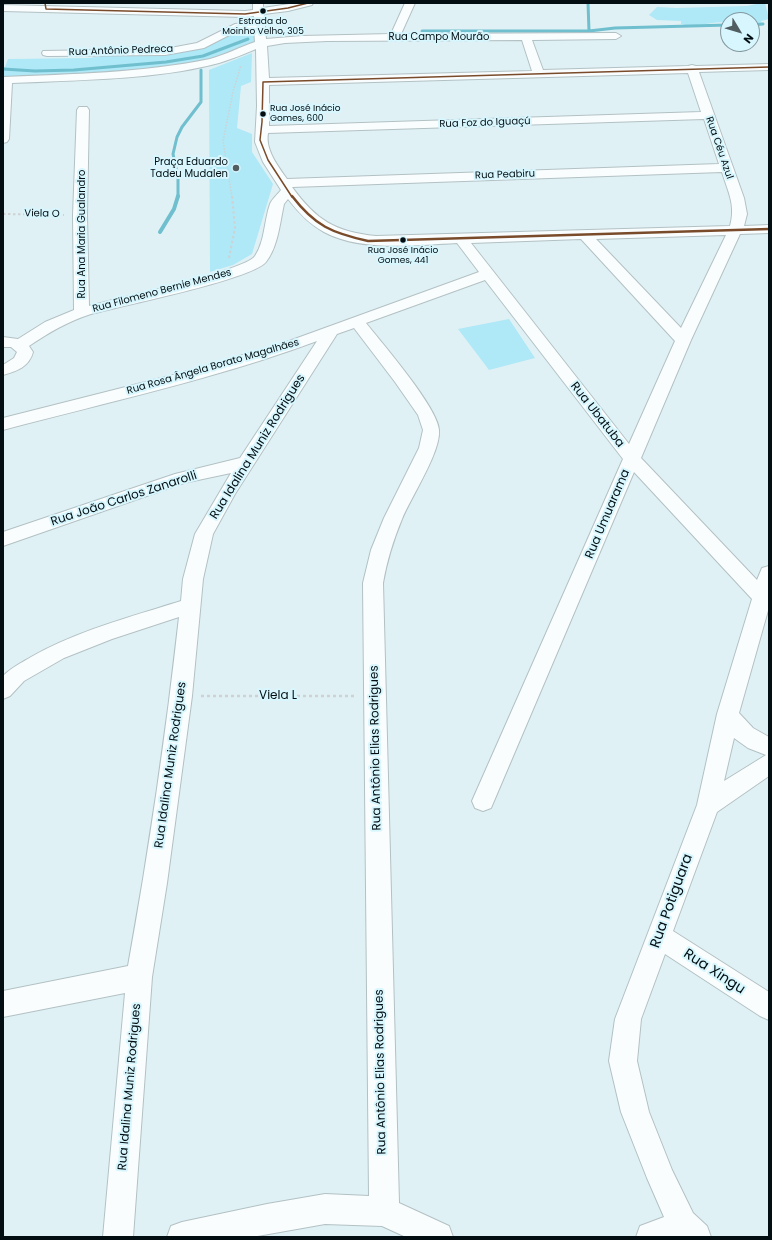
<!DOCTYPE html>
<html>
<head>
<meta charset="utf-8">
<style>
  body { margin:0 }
  #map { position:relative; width:772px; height:1240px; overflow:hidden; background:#e0f1f5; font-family:Poppins,sans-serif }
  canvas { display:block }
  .frame { position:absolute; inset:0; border:4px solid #020e11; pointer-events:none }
  .north { position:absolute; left:720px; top:12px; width:40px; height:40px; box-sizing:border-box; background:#d7f6fe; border:1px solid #82999f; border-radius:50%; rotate:128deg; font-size:11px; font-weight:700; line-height:16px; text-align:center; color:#020e11 }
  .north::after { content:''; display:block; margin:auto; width:14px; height:18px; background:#505d61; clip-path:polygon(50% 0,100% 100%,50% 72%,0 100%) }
</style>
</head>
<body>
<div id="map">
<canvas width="772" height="1240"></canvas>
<div class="frame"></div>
<div class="north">N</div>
</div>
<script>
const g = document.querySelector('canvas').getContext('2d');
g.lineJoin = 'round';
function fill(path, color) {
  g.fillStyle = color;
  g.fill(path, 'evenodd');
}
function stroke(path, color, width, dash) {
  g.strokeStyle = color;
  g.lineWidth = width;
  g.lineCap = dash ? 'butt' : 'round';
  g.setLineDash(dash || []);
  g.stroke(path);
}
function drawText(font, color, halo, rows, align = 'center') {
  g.font = font + ' Poppins,sans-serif';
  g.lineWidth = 4;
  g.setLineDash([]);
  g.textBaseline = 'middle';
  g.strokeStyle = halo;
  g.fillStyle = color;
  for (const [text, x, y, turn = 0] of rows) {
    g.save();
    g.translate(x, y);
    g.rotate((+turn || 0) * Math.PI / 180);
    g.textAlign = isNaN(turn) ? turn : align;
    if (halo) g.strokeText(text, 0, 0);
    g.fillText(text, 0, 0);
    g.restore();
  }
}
fill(new Path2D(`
  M761 3H765L769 19 761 21 762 23H752V20H728V22C713 21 694 28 681 24V21L657 20 649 15 657 7 676 8 747 6Z
  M243 28H256L257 35 254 42 206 60 139 70 68 75 3 77V67H5L8 59 89 58 116 54 183 52 207 46Z
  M252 53 251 82 241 86 237 128 252 134V152L273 184 252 254 233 265 210 272 209 70Z
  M509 319 535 358 489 370 458 329Z`), '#afe8f6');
stroke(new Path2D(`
  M588 3 589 31
  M752 25 763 24
  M422 31H589L615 28 728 25
  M3 69 35 71 74 70 166 62 203 56 248 39
  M178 197V177L173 154 177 137 182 127 201 102V70`), '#6fbfcf', 3);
stroke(new Path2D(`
  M160 232 174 209 178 196`), '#6fbfcf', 4);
const minor = new Path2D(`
  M253 3H263V8L296 3H313L312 5 288 11 264 14V22L266 24 265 26 266 39 302 36 391 34 405 3H415L401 34 616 33 621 36 616 39 532 40 543 70 688 66 692 65 696 66 769 64V70L699 72 744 198 747 214 744 226 769 225V233L740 234 691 340 641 458 757 580 762 568 769 566V607L739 713 753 728 769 737V776L717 812 673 931 769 992V1020L760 1016 665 954 641 1019 637 1061 649 1112 672 1170 693 1213 707 1226 711 1237H636L640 1226 664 1217 647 1178 621 1112 609 1061 615 1019 697 805 717 714 752 599 634 472 491 808 483 811 475 808 472 801 623 459 485 280 366 323C382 343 438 408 439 430 441 452 411 497 402 519 393 541 387 560 383 583L399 1203 449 1226 453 1237H406L382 1226 325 1224 252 1237H167L171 1226 182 1222 267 1204 325 1194 369 1196 363 583 371 550 384 518 419 448 423 430 418 415 395 382 354 328 337 334 235 494 213 534 203 579 192 696 167 883 152 977 133 1237H103L125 993 3 1017V991L128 966C149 850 166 734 179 617L112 639 64 658 24 681 10 696 3 699V676C11 668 21 663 31 657 77 631 130 617 181 601L183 579 195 534 231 473 184 483 3 546V532L175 474 240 458 317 341C215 379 108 402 3 430V418L173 375 278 345 479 272 457 243C416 245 361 252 324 232 309 224 298 212 288 199L284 204C280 222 278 247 266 262 251 280 119 306 88 315 67 322 48 333 29 346L33 352C29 367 17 371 3 375V365L14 358 17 352 11 347H3V337L18 339 45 322 74 310 73 215 77 110 79 107H87L89 110 87 215 89 306C114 299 245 271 255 256 265 241 264 221 270 204 272 199 278 194 281 190L263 162 255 142 257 106 256 49C244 54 232 59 219 63 156 80 78 80 12 83L9 139 7 142 3 143V77C72 74 142 73 210 59 225 55 240 47 255 42L254 28 241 29 204 48 165 55 47 56 43 55 42 53 43 51 165 49 197 43 235 24 254 22V16L245 17 3 11V5L245 11 253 10ZM522 40 532 71 269 78 267 46 285 43 327 41ZM688 73 701 112 269 126V85ZM704 119 719 164 287 179C278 166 265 150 268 133ZM722 172C728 192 736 205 730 226L376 236C335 232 316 220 292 187ZM726 235 681 328 596 239ZM581 239 675 341 629 444 471 243ZM734 738 748 748 766 755 724 781Z`);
stroke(minor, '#b2c1c4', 2);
stroke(new Path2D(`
  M232 197 223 141 233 92 241 65`), '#ced2d4', 1.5, [1.5, 1.5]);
stroke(new Path2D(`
  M3 214 64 215
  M229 258 235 228 232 196`), '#ced2d4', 2, [2.5, 2.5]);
stroke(new Path2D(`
  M201 696H356`), '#ced2d4', 2.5, [3, 3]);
fill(minor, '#fafdfe');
stroke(new Path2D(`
  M45 3 46 9 245 14 288 8 308 3
  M292 197 268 160 260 140 262 122 263 82 769 67`), '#7a4b2a', 1.5);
stroke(new Path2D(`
  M292 196C315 226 332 233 368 241L769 229`), '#7a4b2a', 2.5);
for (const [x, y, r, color] of [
  [263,11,3.5,"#020e11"],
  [263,114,3.5,"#020e11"],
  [236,168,4,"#505d61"],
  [403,240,3.5,"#020e11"]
]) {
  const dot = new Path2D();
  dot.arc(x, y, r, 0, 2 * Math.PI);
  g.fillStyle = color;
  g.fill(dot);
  stroke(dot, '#d7f6fe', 1.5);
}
drawText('9px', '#020e11', '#d7f6fe', [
  ["Estrada do",263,22],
  ["Moinho Velho, 305",263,32],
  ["Rua José Inácio",270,109,"left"],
  ["Gomes, 600",270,119,"left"],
  ["Rua José Inácio",403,251],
  ["Gomes, 441",403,261]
]);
drawText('10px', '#020e11', '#d7f6fe', [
  ["Rua Campo Mourão",439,37],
  ["Rua Antônio Pedreca",121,51,-2],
  ["Rua Foz do Iguaçú",485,123,-2],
  ["Rua Céu Azul",719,148,71],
  ["Rua Peabiru",505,175,-2],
  ["Viela O",42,214,1],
  ["Rua Ana Maria Gualandro",82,234,-90],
  ["Rua Filomeno Bernie Mendes",162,291,-15],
  ["Rua Rosa Ângela Borato Magalhães",213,367,-16]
]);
drawText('10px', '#020e11', '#d7f6fe', [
  ["Praça Eduardo",228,162],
  ["Tadeu Mudalen",228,174]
], 'right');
drawText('12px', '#020e11', '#d7f6fe', [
  ["Rua Ubatuba",597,415,52],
  ["Rua Idalina Muniz Rodrigues",258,447,-58],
  ["Rua João Carlos Zanarolli",124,499,-18],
  ["Rua Umuarama",608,514,-67],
  ["Viela L",278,696],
  ["Rua Antônio Elias Rodrigues",376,748,-91],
  ["Rua Idalina Muniz Rodrigues",171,765,-82],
  ["Rua Antônio Elias Rodrigues",381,1072,-91],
  ["Rua Idalina Muniz Rodrigues",130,1087,-85]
]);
drawText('14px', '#020e11', '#d7f6fe', [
  ["Rua Potiguara",672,901,-70],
  ["Rua Xingu",714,972,33]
]);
</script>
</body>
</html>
